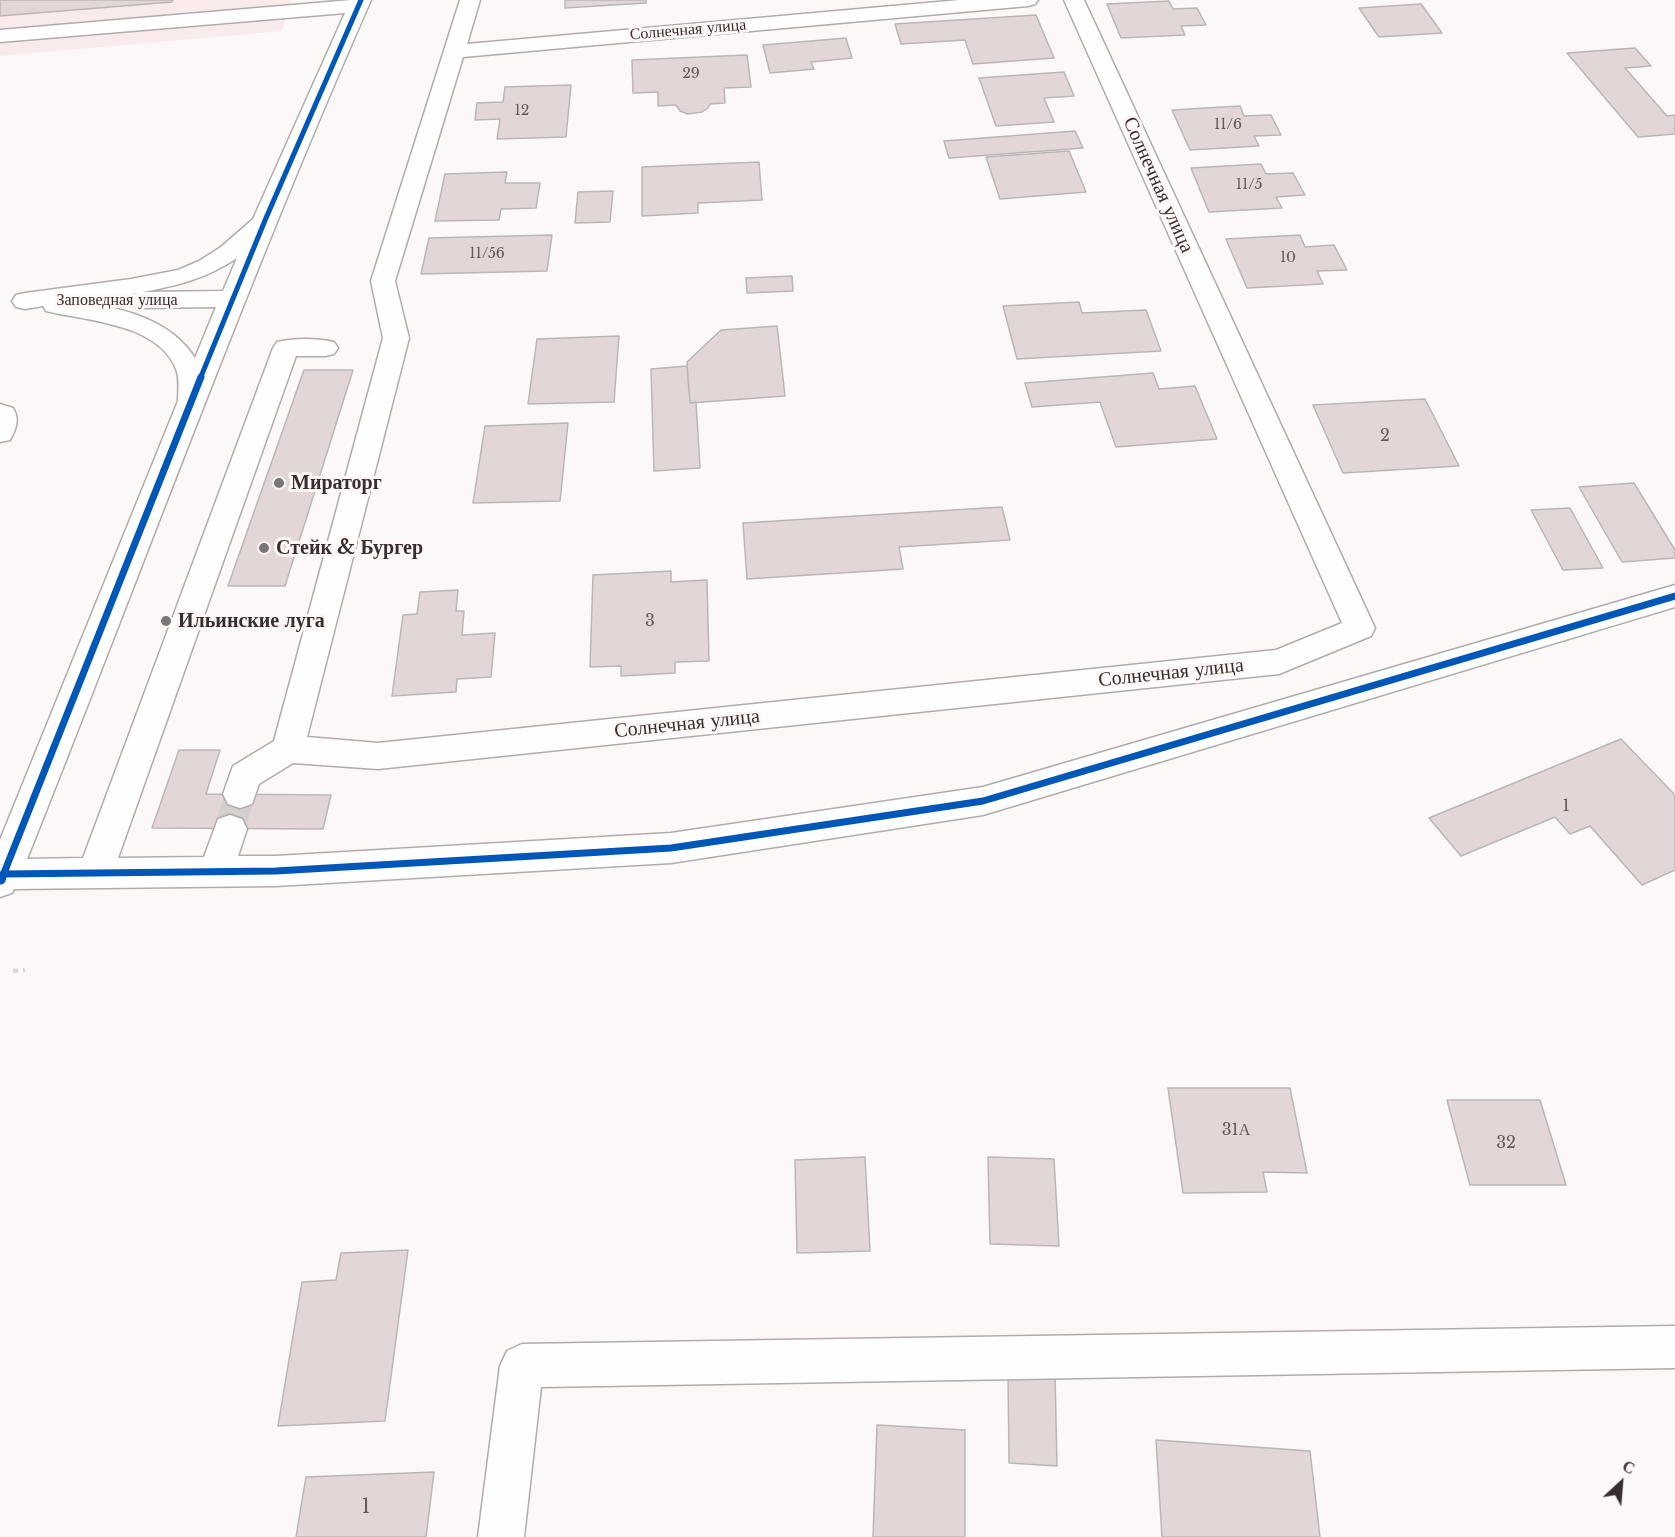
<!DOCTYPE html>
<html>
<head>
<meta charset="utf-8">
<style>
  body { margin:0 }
  #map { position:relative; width:1675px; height:1537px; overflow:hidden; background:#fcf8f8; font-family:"Libre Baskerville",serif }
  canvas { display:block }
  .north { position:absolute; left:1591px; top:1453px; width:60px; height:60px; -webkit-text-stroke:4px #fef7f6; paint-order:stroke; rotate:26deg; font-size:16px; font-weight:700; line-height:24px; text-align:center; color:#372f2f }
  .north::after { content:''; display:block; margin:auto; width:21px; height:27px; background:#372f2f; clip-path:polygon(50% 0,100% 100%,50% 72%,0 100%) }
</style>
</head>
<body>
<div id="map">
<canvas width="1675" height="1537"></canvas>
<div class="north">С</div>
</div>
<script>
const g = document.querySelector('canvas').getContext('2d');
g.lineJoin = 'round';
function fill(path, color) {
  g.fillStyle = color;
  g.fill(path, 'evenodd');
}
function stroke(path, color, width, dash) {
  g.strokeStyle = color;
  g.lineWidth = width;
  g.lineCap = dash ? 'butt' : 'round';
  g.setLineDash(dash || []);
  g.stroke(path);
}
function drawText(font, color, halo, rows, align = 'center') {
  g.font = font + ' "Libre Baskerville",serif';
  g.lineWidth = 6;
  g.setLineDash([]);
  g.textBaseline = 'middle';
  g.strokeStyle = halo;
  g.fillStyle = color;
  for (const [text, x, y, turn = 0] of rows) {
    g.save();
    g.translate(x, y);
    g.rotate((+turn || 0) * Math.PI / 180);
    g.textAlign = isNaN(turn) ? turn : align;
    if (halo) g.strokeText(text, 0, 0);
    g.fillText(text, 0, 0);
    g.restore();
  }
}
fill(new Path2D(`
  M0 0H291L282 31 0 56Z`), '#f9ebeb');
const building = new Path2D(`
  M0 0H173L172 2 0 16Z
  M565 0H646V3L565 8Z
  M1169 1 1173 9 1197 8 1206 25 1181 26 1185 35 1121 38 1107 4Z
  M1421 4 1442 33 1379 37 1359 8Z
  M1036 15 1054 58 973 64 965 40 901 44 895 24Z
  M846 38 852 58 811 62 814 69 770 73 763 45Z
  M1635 48 1651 66 1625 68 1667 116 1675 115V134L1638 137 1567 53Z
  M747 55 751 87 724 88 725 103 710 104 708 108 702 112 688 114 680 111 676 105 658 106V92L633 93 632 60Z
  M1064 72 1074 96 1044 98 1054 122 996 126 979 78Z
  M571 85 566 137 497 139 500 119 475 120 477 103 503 102 505 87Z
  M1240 106 1244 116 1271 115 1281 135 1254 136 1259 146 1190 150 1172 110Z
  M1075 131 1083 148 949 158 944 141Z
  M1069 151 1086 192 1000 199 986 157Z
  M759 162 762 200 698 203V213L642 216V167Z
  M1261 164 1266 174 1293 173 1305 195 1276 197 1282 208 1209 212 1191 168Z
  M507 172 505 183H540L536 208 501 209 499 220 435 221 445 174Z
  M613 191 610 222 575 223 578 192Z
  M552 235 547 271 421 274 429 238Z
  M1300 235 1305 247 1334 245 1347 270 1317 271 1323 284 1247 288 1226 239Z
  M792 276 793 291 747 293 746 278Z
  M1079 302 1082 313 1146 310 1161 351 1017 359 1003 306Z
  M777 326 785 396 690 403 687 362 721 330Z
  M619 336 614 402 528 404 537 339Z
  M687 366 690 403 696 402 700 468 654 471 651 369Z
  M304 370H353L285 586H228Z
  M1153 373 1159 389 1195 386 1217 439 1116 447 1100 402 1032 407 1025 383Z
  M1425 399 1459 466 1343 473 1313 405Z
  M568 423 560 501 473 503 485 426Z
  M1634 483 1675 550V558L1622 562 1579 487Z
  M1002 507 1010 540 899 547 903 569 747 579 743 523Z
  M1570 508 1603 568 1563 570 1531 510Z
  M671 571V582L707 580 709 661 675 662V673L621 676V666L590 667 593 575Z
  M458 590 456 611H464L462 635 495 633 491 677 457 679 456 692 392 696 403 615 417 614 420 592Z
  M1621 739 1675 795V870L1642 885 1590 826 1570 834 1555 817 1461 856 1429 818Z
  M179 750H220L206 794 331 795 323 829 152 828Z
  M1168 1088H1290L1307 1173 1263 1172 1267 1192 1183 1193Z
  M1447 1100H1540L1566 1185H1470Z
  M865 1157 870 1251 797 1253 795 1160Z
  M988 1157 1054 1159 1059 1246 990 1244Z
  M408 1250 385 1421 278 1426 302 1282 336 1280 341 1253Z
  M1008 1371 1055 1374 1057 1466 1009 1463Z
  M877 1425 965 1430V1537H873Z
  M1156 1440 1310 1451 1320 1537H1162Z
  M434 1472 426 1537H296L306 1477Z`);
fill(building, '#e2d7d6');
stroke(building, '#bbb6b6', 1.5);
stroke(new Path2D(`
  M230 829 240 794`), '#d5d0d0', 30, [30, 15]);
const minor = new Path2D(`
  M351 0H371C246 283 142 572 27 859L83 858 273 348 277 342C294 338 317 338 334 342L338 348 334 354 325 356H296L118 858 204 857 218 819 230 815 242 819 247 829 238 856H276L671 833 983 787 1675 585V607L983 815 671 863 276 886 14 889 12 893 0 897V840L178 401C178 391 180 379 176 369 158 323 86 321 46 311L43 306 25 309 16 307 12 301 16 295 25 293 131 279 178 270 199 261 221 247 253 219 345 13 0 42V30ZM237 258 223 291 143 292C179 285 205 279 237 258ZM138 293 133 294 129 300 133 306 142 308 216 307 195 358C170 319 124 309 80 301Z
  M460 0H480L467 44 960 0H1038L1035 4 1028 6 463 57 395 281 409 338 307 737 378 743 1276 650 1342 623 1064 0H1084L1375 628 1371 636 1279 674 378 769 293 763 259 784 252 804 240 808 228 804 223 794 233 766 274 741 383 338 371 281Z
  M0 404 13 408C20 419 16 429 10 440L0 442Z
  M1675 1326V1368L541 1387 524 1537H478L500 1366 507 1351 522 1344Z`);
stroke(minor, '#b0acac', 3);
stroke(new Path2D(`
  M13 971 25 970`), '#d9d8d8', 4.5, [5, 5]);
fill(minor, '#fffefe');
stroke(new Path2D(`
  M200 379 266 218 361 0`), '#0057b8', 5);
stroke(new Path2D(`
  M3 874 276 871 671 848 983 801 1675 596
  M2 878 201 377`), '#0057b8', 7);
stroke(new Path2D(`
  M1 880 2 877`), '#0057b8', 9);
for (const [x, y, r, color] of [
  [279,483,6,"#7c7575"],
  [264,548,6,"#7c7575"],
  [166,621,6,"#7c7575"]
]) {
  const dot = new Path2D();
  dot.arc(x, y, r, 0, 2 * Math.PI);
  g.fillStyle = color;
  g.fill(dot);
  stroke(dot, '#fef7f6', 2);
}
drawText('14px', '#625959', null, [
  ["29",691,74],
  ["12",522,111],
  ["11/6",1228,125],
  ["11/5",1249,185],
  ["11/56",487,254],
  ["10",1288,258]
]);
drawText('16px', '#372f2f', '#fef7f6', [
  ["Солнечная улица",688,30,-5],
  ["Заповедная улица",117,300]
]);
drawText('16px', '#625959', null, [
  ["2",1385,436],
  ["3",650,621],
  ["1",1566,806],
  ["31А",1236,1130],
  ["32",1506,1143]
]);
drawText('20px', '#372f2f', '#fef7f6', [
  ["Солнечная улица",1158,185,66],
  ["Солнечная улица",1171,673,-6],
  ["Солнечная улица",687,724,-6]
]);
drawText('bold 20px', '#372f2f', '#fef7f6', [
  ["Мираторг",291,483],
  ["Стейк & Бургер",276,548],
  ["Ильинские луга",178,621]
], 'left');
drawText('20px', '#625959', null, [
  ["1",366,1507]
]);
</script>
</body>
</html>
